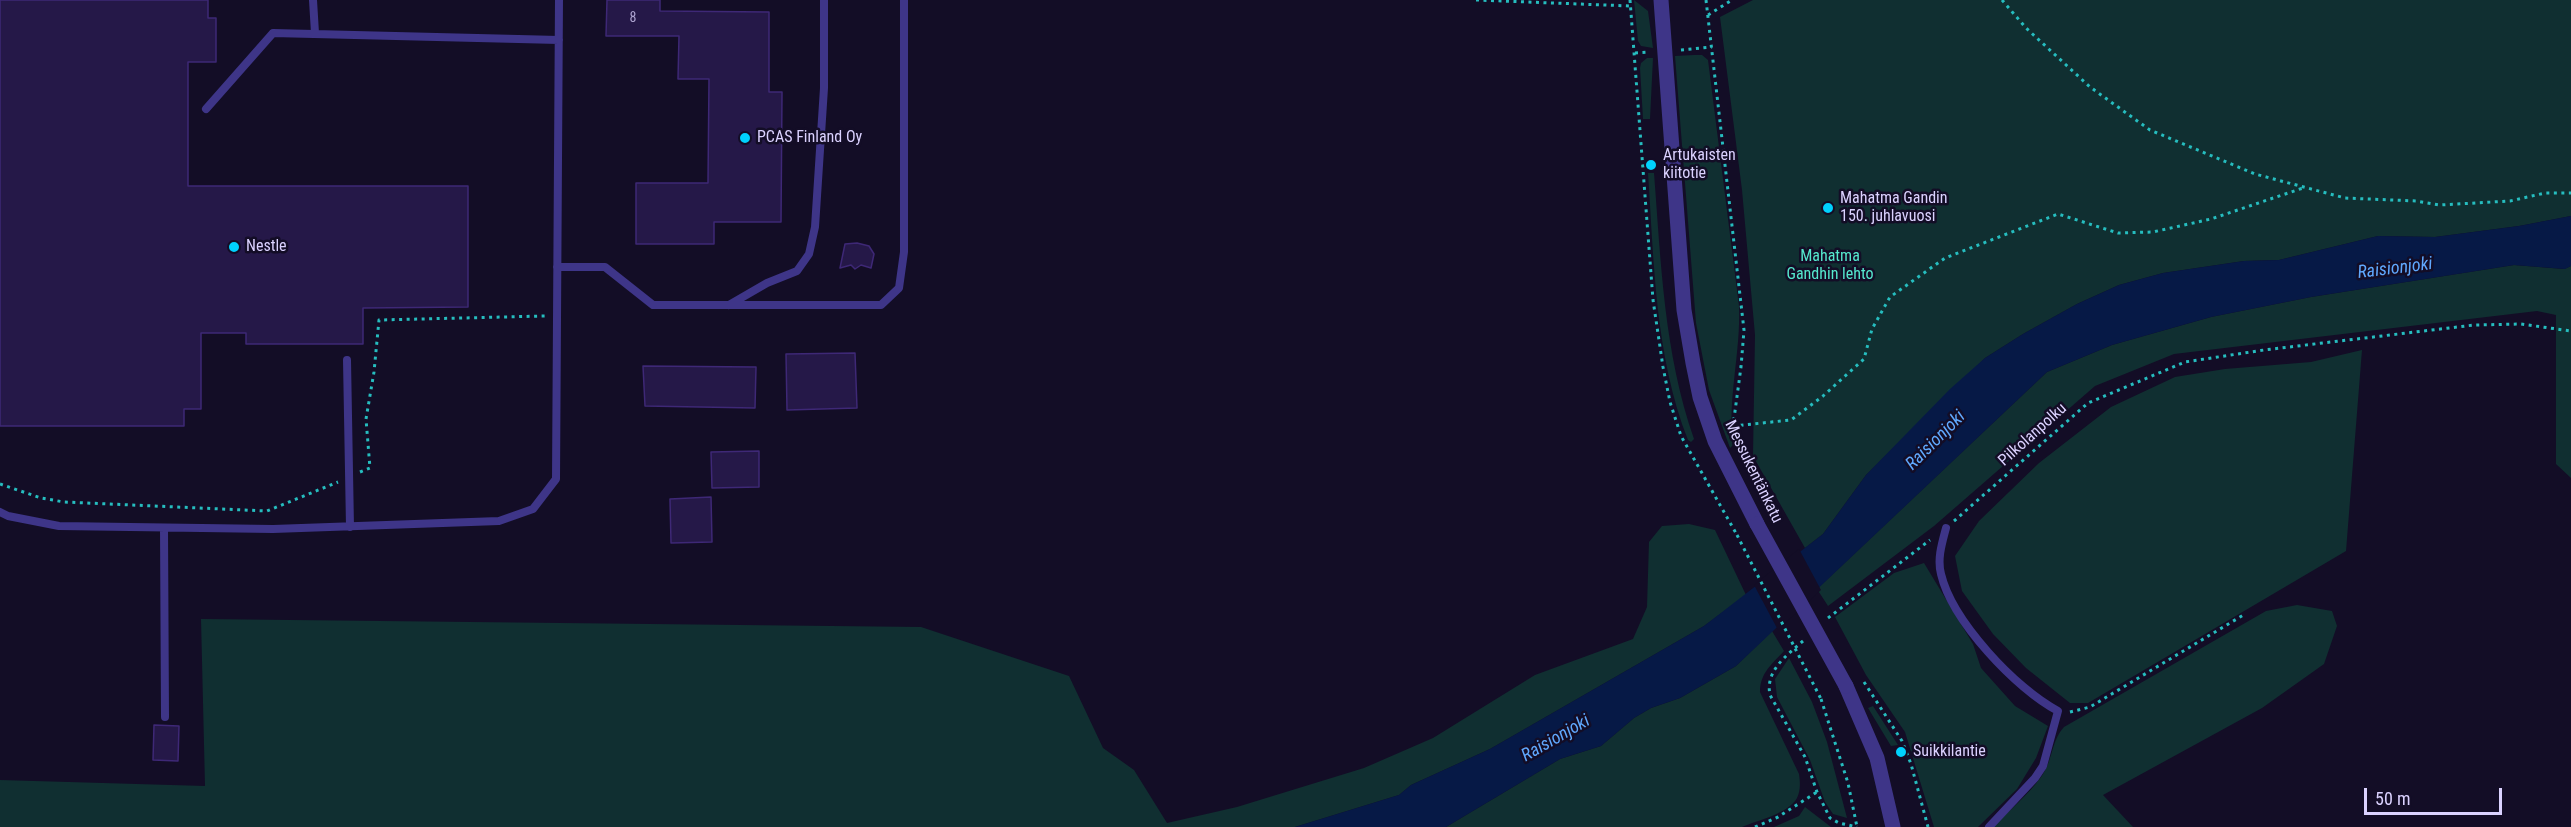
<!DOCTYPE html>
<html>
<head>
<meta charset="utf-8">
<style>
  body { margin:0 }
  #map { position:relative; width:2571px; height:827px; overflow:hidden; background:#130d26; font-family:"Roboto Condensed",sans-serif }
  canvas { display:block }
  .scale { position:absolute; left:2364px; top:788px; width:138px; height:27px; box-sizing:border-box; border:3px solid #dbd2ff; border-top:0; padding-left:8px; font-size:18px; line-height:21px; white-space:nowrap; color:#dbd2ff; -webkit-text-stroke:4px #130d26; paint-order:stroke }
</style>
</head>
<body>
<div id="map">
<canvas width="2571" height="827"></canvas>
<div class="scale">50 m</div>
</div>
<script>
const g = document.querySelector('canvas').getContext('2d');
g.lineJoin = 'round';
function fill(path, color) {
  g.fillStyle = color;
  g.fill(path, 'evenodd');
}
function stroke(path, color, width, dash) {
  g.strokeStyle = color;
  g.lineWidth = width;
  g.lineCap = dash ? 'butt' : 'round';
  g.setLineDash(dash || []);
  g.stroke(path);
}
function drawText(font, color, halo, rows, align = 'center') {
  g.font = font + ' "Roboto Condensed",sans-serif';
  g.lineWidth = 5;
  g.setLineDash([]);
  g.textBaseline = 'middle';
  g.strokeStyle = halo;
  g.fillStyle = color;
  for (const [text, x, y, turn = 0] of rows) {
    g.save();
    g.translate(x, y);
    g.rotate((+turn || 0) * Math.PI / 180);
    g.textAlign = isNaN(turn) ? turn : align;
    if (halo) g.strokeText(text, 0, 0);
    g.fillText(text, 0, 0);
    g.restore();
  }
}
fill(new Path2D(`
  M1634 0 1648 11 1653 48 1641 46 1638 41Z
  M1753 0H2571V216L2519 226 2435 237 2378 236 2279 260 2244 261 2163 273 2119 285 2077 304 2023 334 1985 358 1866 475 1823 534 1805 548 1753 456 1755 335 1742 190 1720 17Z
  M1694 55H1702L1708 60 1739 306C1741 353 1727 400 1733 445L1730 448 1709 390 1696 323 1675 56Z
  M1647 58H1653L1650 119H1643L1640 68 1641 63Z
  M1648 173H1654C1661 263 1664 353 1694 439L1691 442 1688 440C1655 356 1654 262 1648 173Z
  M2514 265 2564 269 2571 266V478L2556 464V315L2537 311 2174 354 2095 386 1934 526 1828 606 1817 589 2047 372 2112 345 2211 317 2311 297Z
  M2362 350 2346 551 2088 703H2070L2026 668 1993 634 1962 591 1955 556 1979 521 2039 463 2111 407 2175 377 2225 369 2311 362Z
  M1689 524 1715 530 1746 595 1704 626 1490 749 1411 785 1399 795 1295 827H0V780L205 786 201 619 921 627 1069 676 1103 748 1134 770 1167 823 1237 807 1364 768 1433 738 1535 675 1633 639 1647 607 1649 542 1662 526Z
  M1924 563 1973 644 1981 668 2015 706 2048 726 2036 758 2017 789 1978 827H1934L1905 732 1866 675 1835 617 1894 573Z
  M2297 605 2332 611 2337 626 2324 664 2262 708 2103 795 2133 827H1992C2009 811 2028 795 2041 777 2053 761 2051 741 2064 727L2266 611Z
  M1772 631 1784 651C1772 664 1760 673 1760 692L1799 774C1800 781 1801 790 1797 798 1788 814 1758 820 1742 827H1446L1560 759 1601 746 1634 718 1651 708 1680 698 1736 666Z
  M1789 658 1812 702 1827 742 1847 818 1833 814 1825 802 1810 760 1777 697 1775 679Z
  M1873 706 1898 745 1891 746 1868 708Z
  M1805 807 1831 827H1774L1799 816Z`), '#102f31');
fill(new Path2D(`
  M2571 216V266L2565 269 2514 265 2311 297 2211 317 2112 345 2047 372 1736 666 1680 698 1651 708 1634 718 1601 746 1560 759 1446 827H1295L1399 795 1411 785 1490 749 1704 626 1823 534 1866 475 1950 389 1985 358 2023 334 2077 304 2119 285 2163 273 2244 261 2279 260 2378 236 2435 237 2519 226Z`), '#061946');
fill(new Path2D(`
  M1799 549 1821 590 1778 630 1754 585Z`), '#130d26');
const building = new Path2D(`
  M0 0H208V18H216V62H188V186H468V307L363 308V344H246V333H201V409H184V426H0Z
  M607 0H660V11L769 12V92H782L781 222H714V244H636V183H708L709 79H678L679 36H606Z
  M857 243 869 246 874 254 871 268 861 265 855 269 851 265 840 268 845 244Z
  M855 353 857 408 787 410 786 354Z
  M643 366 756 367 755 408 645 406Z
  M759 451V487L712 488 711 452Z
  M711 497 712 542 671 543 670 499Z
  M154 725 179 726 178 761 153 760Z`);
fill(building, '#251848');
stroke(building, '#3e2876', 1.5);
stroke(new Path2D(`
  M1476 0 1630 6
  M1630 0 1653 300 1663 367 1670 402 1681 436 1737 535
  M1706 0 1744 330 1741 367 1733 426 1734 439
  M2002 0 2026 28 2090 87 2150 130 2255 174 2345 198 2416 201 2440 205 2510 201 2545 193H2571
  M1708 15 1732 0
  M1681 50 1712 47
  M1635 53 1650 52
  M1642 166 1651 165
  M1733 426 1791 420 1823 396 1864 359 1872 329 1890 297 1945 258 2058 214 2118 233 2153 232 2211 219 2303 188
  M360 472 370 468 366 419 374 372 379 320 545 316
  M0 484 41 498 64 502 267 511 338 482
  M1954 521 2088 403 2185 362 2264 350 2474 325 2521 324 2571 331
  M1828 618 1930 540
  M1803 641C1786 656 1765 671 1770 695L1805 757 1817 792 1830 818 1839 823 1857 827
  M1864 682 1902 741 1911 764 1928 827
  M1821 699 1848 783 1857 827
  M2070 712 2090 707 2245 614
  M1755 827 1778 817 1817 792`), '#26bdbf', 3, [3, 4.5]);
stroke(new Path2D(`
  M313 0 315 33
  M206 109 273 33 559 40
  M557 267H605L653 305H881L899 288 904 252V0
  M729 305 767 283 797 271 809 254 815 227 824 88V0
  M347 360 350 527
  M0 512 8 516 59 526 273 529 499 521 533 509 556 479 559 0
  M164 528 165 717
  M1946 528C1942 543 1937 559 1941 574 1952 621 2016 689 2058 711L2043 766 2035 778 1989 827`), '#3e3588', 8);
stroke(new Path2D(`
  M1661 0 1684 310 1693 363 1700 397 1715 441 1757 524
  M1846 686 1877 758 1893 827`), '#3e3588', 15);
stroke(new Path2D(`
  M1737 535 1821 699`), '#26bdbf', 3, [3, 4.5]);
stroke(new Path2D(`
  M1757 524 1846 686`), '#3e3588', 15);
for (const [x, y, r, color] of [
  [745,138,6,"#00d1fd"],
  [1651,165,6,"#00d1fd"],
  [1828,208,6,"#00d1fd"],
  [234,247,6,"#00d1fd"],
  [1901,752,6,"#00d1fd"]
]) {
  const dot = new Path2D();
  dot.arc(x, y, r, 0, 2 * Math.PI);
  g.fillStyle = color;
  g.fill(dot);
  stroke(dot, '#130d26', 2);
}
drawText('14px', '#aea4d1', null, [
  ["8",633,18]
]);
drawText('16px', '#dbd2ff', '#130d26', [
  ["PCAS Finland Oy",757,138],
  ["Artukaisten",1663,156],
  ["kiitotie",1663,174],
  ["Mahatma Gandin",1840,199],
  ["150. juhlavuosi",1840,217],
  ["Nestle",246,247],
  ["Suikkilantie",1913,752]
], 'left');
drawText('16px', '#55e8ce', '#130d26', [
  ["Mahatma",1830,257],
  ["Gandhin lehto",1830,275]
]);
drawText('16px', '#dbd2ff', '#130d26', [
  ["Pilkolanpolku",2033,435,-42],
  ["Messukentänkatu",1753,472,64]
]);
drawText('italic 18px', '#60a9ff', '#130d26', [
  ["Raisionjoki",2395,269,-7],
  ["Raisionjoki",1936,441,-45],
  ["Raisionjoki",1556,739,-30]
]);
</script>
</body>
</html>
